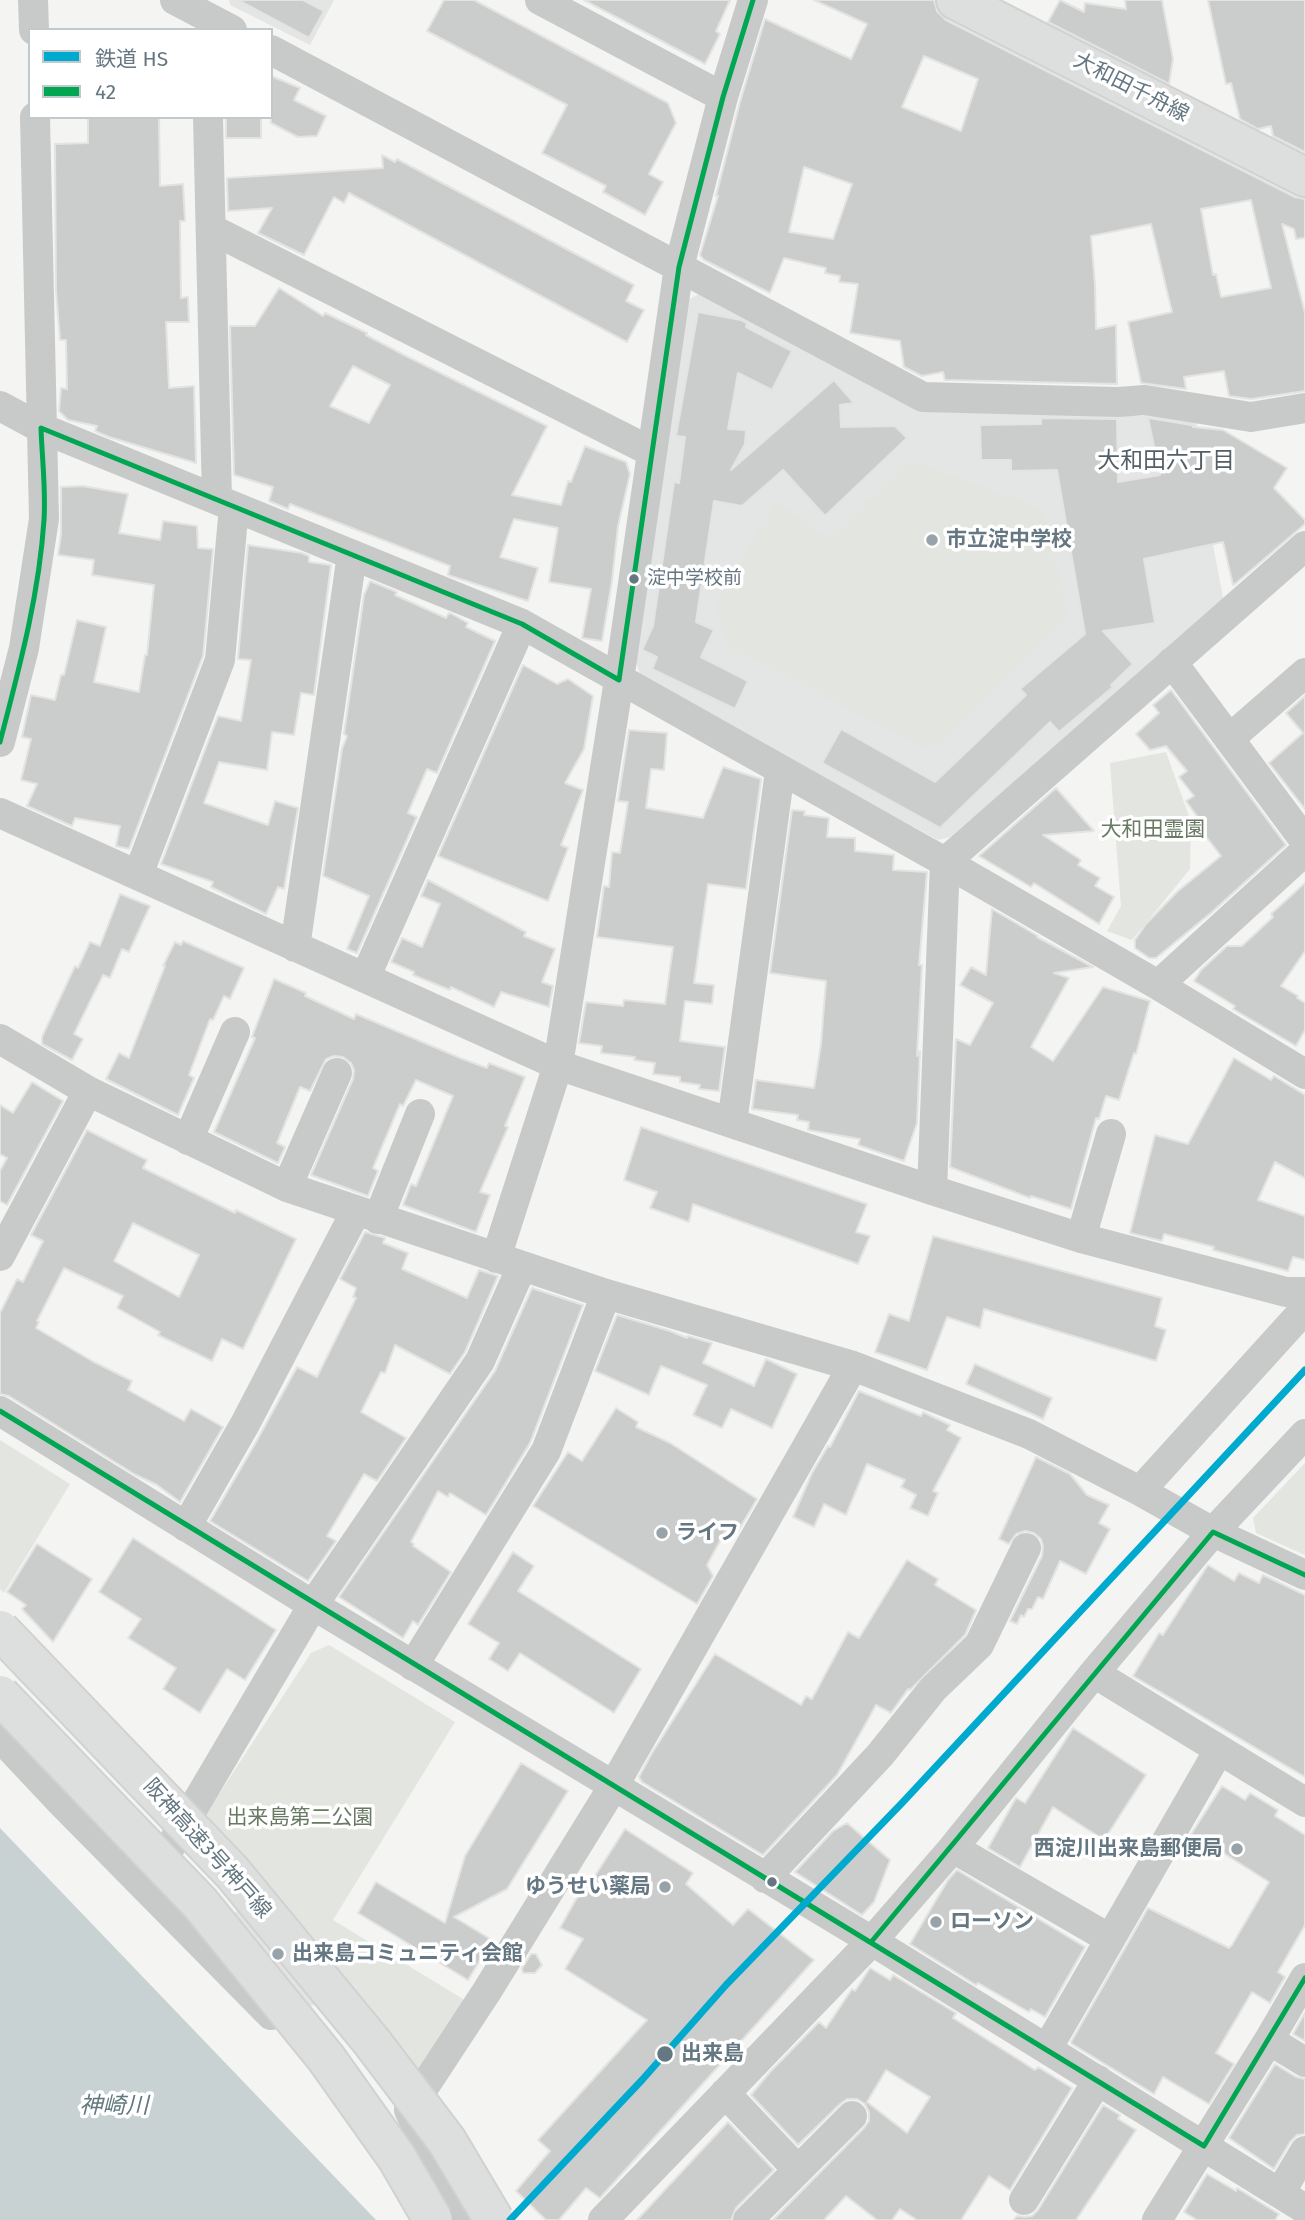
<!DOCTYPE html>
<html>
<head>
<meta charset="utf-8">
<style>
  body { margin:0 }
  #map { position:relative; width:1305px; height:2220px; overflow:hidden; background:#f4f4f2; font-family:"Fira Sans","Noto Sans JP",sans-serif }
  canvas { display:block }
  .legend { position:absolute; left:28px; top:28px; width:245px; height:91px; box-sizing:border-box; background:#fff; border:2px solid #c1c9cd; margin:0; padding:9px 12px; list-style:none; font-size:21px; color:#657782 }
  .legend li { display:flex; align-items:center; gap:14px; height:35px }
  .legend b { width:35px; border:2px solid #c1c9cd }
</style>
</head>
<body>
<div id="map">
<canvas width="1305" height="2220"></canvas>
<ul class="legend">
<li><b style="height:9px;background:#00a9ce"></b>鉄道 HS</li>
<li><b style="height:9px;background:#00a651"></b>42</li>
</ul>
</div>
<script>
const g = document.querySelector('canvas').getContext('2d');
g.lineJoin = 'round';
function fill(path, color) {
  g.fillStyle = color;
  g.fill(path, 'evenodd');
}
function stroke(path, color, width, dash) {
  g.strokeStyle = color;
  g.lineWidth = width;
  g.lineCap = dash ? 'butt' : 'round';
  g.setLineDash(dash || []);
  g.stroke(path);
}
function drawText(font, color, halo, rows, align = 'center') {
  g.font = font + ' "Fira Sans","Noto Sans JP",sans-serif';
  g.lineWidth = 7;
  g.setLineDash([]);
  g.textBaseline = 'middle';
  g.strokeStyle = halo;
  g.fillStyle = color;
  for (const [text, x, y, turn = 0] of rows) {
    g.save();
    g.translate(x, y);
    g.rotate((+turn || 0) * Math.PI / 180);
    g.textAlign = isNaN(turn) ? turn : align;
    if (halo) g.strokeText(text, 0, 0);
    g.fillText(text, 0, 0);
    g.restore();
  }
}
fill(new Path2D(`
  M229 0H334L310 45 230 5Z
  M699 294 924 411 1144 416 1147 405 1194 411 1204 465 1200 476 1224 603 950 837 938 840 642 680 636 662 686 301Z`), '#e4e5e5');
fill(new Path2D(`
  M911 460 1043 509 1068 615 932 751 730 649 714 608 776 501 828 539Z
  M1166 752 1191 822 1190 869 1132 940 1107 931 1121 906 1110 763Z
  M0 1440 70 1484 4 1593 0 1589Z
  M1305 1463V1555L1256 1533 1253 1518Z
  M329 1645 455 1722 333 1920 468 2002 422 2074 191 1837 311 1653Z`), '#e3e6e0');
fill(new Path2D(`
  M0 1828 376 2220H0Z`), '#c8d2d3');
const building = new Path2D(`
  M238 0H303L324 11 309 38Z
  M444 0H474L668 103 676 123 649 174 663 182 645 215 603 192 606 186 542 153 567 105 427 31Z
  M584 0H730L716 31 720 34 705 64Z
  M814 0H934L937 11 946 20 1295 197 1305 199V238L1296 239 1294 229 1282 224 1305 313V391L1251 399 1229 396 1224 371 1184 377 1186 389 1141 383 1128 322 1172 312 1151 224 1091 236 1095 285 1096 329 1116 325 1117 384 945 380 943 372 922 376 904 367 900 341 850 333 858 284 839 282 840 276 825 273 826 268 784 258 770 293 704 260 700 255 718 196H716L740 102 765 19 851 59 867 24ZM924 56 978 79 961 131 902 107ZM804 167 852 184 833 239 789 232ZM1251 200 1271 288 1221 297 1216 274 1213 275 1201 209Z
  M1060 0 1084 12 1085 3 1126 9 1125 0H1162L1173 59 1169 84 1048 22Z
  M1208 0H1305V152L1273 136 1271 126 1258 129 1240 119 1231 83 1226 84Z
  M271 76 300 88 294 100 326 116 317 136 298 137 271 123Z
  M88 117H159L160 186 183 184 185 221H180L181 298 188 297 189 322H166L169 388 194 386 196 463 109 437 95 431 97 426 68 420 59 411 61 388 67 389 66 340H60L56 291 55 144 88 143Z
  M226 117H261V138H226Z
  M382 155 395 162 397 159 634 285 626 301 644 310 627 342 349 193 344 203 334 197 304 255 258 233 272 208 228 211 227 178 383 168Z
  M279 288 323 316 325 313 367 333 366 335 406 356 547 426 512 495 561 505 568 481 571 482 585 446 626 462 630 474 618 526 612 581 602 641 582 638 591 589 549 582 558 528 514 519 500 557 538 568 528 601 448 575 450 566 290 504 288 509 269 501 273 487 234 475 230 326H255ZM353 366 390 385 369 423 330 406Z
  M698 312 741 320 747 323 746 327 792 351 772 390 738 373 728 429 746 430 745 444 731 470 834 380 854 403 840 405 841 427 895 426 907 438 825 516 783 470 742 506 714 501 696 622 714 630 701 657 748 681 735 709 652 669 657 657 642 650 653 626 674 482 679 483 685 437 676 436Z
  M1041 418 1117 419 1118 482 1160 475 1148 418 1192 425 1193 427 1223 430 1287 468 1274 488 1305 520V524L1235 584 1233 585 1223 542 1144 559 1155 623 1103 631 1133 664 1111 685 1113 687 1059 732 1050 722 940 828 822 763 841 729 935 782 1026 695 1020 689 1085 634 1057 470 1011 471V460H981L980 425 1041 424Z
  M83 486 128 494 119 533 160 540 163 521 197 526 198 548 213 549 203 656 129 849 116 846 120 826 75 818 72 826 27 806 37 784 21 780 31 739 22 737 31 695 55 700 61 675H64L77 620 106 627 94 682 139 692 145 655H147L154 585 92 575 94 560 58 555 61 534V487Z
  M248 545 302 553 309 556V562L331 565 314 695 301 693 294 735 272 732 267 770 219 762 204 803 268 825 275 801 298 808 284 889 278 887 266 914 211 887 213 882 161 864 218 716 241 721 251 660 238 659Z
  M370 581 397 592 395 595 446 618 449 613 452 614 468 623 466 627 495 641 437 773 427 769 408 813 417 817 357 953 347 949 369 896 323 876 342 749 347 736 344 734 364 595Z
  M523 665 557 684 568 679 593 696 584 749 565 783 583 790 561 845 568 848 548 901 438 856Z
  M1171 690 1286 845 1212 912 1156 958H1149L1135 948V940L1146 924 1178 891 1221 856 1198 826 1202 823 1186 801 1194 796 1179 777 1187 771 1166 746 1150 750 1136 734 1159 713 1153 705Z
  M1305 696V809L1269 763 1303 733 1286 713Z
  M629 730 667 733 664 770 651 769 646 808 703 818 723 767 761 779 746 889 708 884 694 983 714 985 712 1004 685 1001 680 1041 725 1047 719 1091 699 1089 700 1085 680 1082V1077L653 1074 655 1063 634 1060 635 1057 601 1053 602 1046 579 1043 586 1002 623 1006 624 1000 665 1004 673 947 597 937 604 886 609 887 612 852 620 853 628 802 618 801Z
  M1056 788 1094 831 1043 835 1081 860 1078 865 1100 878 1095 886 1114 897 1099 924 1034 883 1031 887 979 856Z
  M792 810 805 811 804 815 829 818 827 837 855 838V851L894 855 893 870 927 872 919 965H922L917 1056 920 1051 917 1123 904 1161 858 1145 860 1139 808 1130 809 1122 797 1120 798 1115 752 1109 756 1080 814 1088 821 1044 826 981 770 973Z
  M428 880 526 932 524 936 555 949 542 982 553 986 549 1007 501 992 494 1007 451 987 450 990 413 975 414 972 391 962 402 938 422 947 440 904 421 896Z
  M1305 883V951L1281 986 1298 996 1297 998 1305 1003V1030L1296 1046 1233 1009 1235 1006 1194 981 1201 970 1227 946H1242L1273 917 1271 914Z
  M120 894 150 906 129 952 122 949 110 978 103 975 74 1034 83 1039 72 1060 42 1044V1037L75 966 78 968 90 942 100 946Z
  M992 909 1038 936 1037 937 1093 967 1054 973 1069 978 1031 1047 1053 1061 1103 987 1150 1001 1136 1054 1134 1053 1119 1100 1106 1096 1099 1119 1096 1118 1071 1209 1031 1196 1030 1198 950 1167 956 1039 970 1045 993 1003 960 985 971 967 986 975Z
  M183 941 244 968 230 999 224 996 213 1020 210 1019 189 1075 194 1078 178 1115 106 1079 119 1053 129 1058 165 966H163L175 942 181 945Z
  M274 979 306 993 305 996 354 1019 356 1014 460 1058 487 1068 489 1063 525 1077 505 1126 508 1127 480 1192 490 1195 476 1232 403 1205 411 1184 416 1186 453 1096 416 1080 403 1106 400 1104 373 1168 378 1171 368 1196 311 1175 353 1079 354 1070 351 1063 343 1057 334 1056 326 1059 310 1091 300 1087 277 1143 285 1147 278 1163 214 1132 255 1038 252 1037Z
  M1234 1058 1271 1080 1274 1076 1305 1095V1178L1275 1162 1258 1200 1305 1216V1260L1293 1257 1288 1271 1213 1250 1214 1247 1164 1234 1162 1241 1130 1233 1155 1135 1188 1144Z
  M32 1082 63 1101 7 1205 0 1201V1171L7 1158 0 1154V1105L13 1113Z
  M641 1127 867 1204 856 1232 870 1236 858 1264 693 1204 689 1222 650 1208 657 1192 624 1180Z
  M87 1130 147 1160 143 1168 235 1213 236 1210 296 1239 243 1349 222 1339 212 1361 158 1335 160 1332 117 1308 123 1296 64 1268 37 1321 39 1322 36 1328 92 1361 132 1381 128 1390 184 1421 191 1409 223 1427 180 1502 157 1485 134 1474 9 1396 0 1394V1313L17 1279 23 1282 43 1241 31 1235ZM133 1223 199 1255 179 1297 114 1261Z
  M365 1232 385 1238 383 1243 408 1253 402 1269 467 1298 479 1270 498 1276 465 1352 450 1374 395 1345 385 1373 381 1372 361 1412 406 1438 377 1481 364 1474 327 1536 336 1541 308 1581 210 1521 255 1444 297 1367 317 1377 356 1298 353 1297 356 1288 340 1279Z
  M933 1236 1162 1298 1155 1326 1166 1330 1156 1361 984 1309 980 1328 947 1317 927 1370 875 1352 889 1314 909 1321Z
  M532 1288 583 1305 530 1443 486 1515 450 1493 448 1497 438 1491 411 1542 414 1544 413 1546 451 1572 418 1625 413 1621 403 1638 339 1597 495 1371Z
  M617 1315 670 1331 687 1338 688 1336 712 1343 703 1363 754 1386 766 1359 797 1374 772 1428 731 1409 722 1428 693 1415 707 1385 661 1366 649 1395 595 1371Z
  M975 1364 1052 1398 1043 1419 966 1384Z
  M859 1391 921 1416 923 1412 927 1414 950 1425 947 1430 961 1438 933 1491 938 1493 928 1516 910 1508 916 1495 901 1487 905 1480 867 1464 846 1515 824 1504 814 1527 793 1517 812 1473 828 1446 830 1447Z
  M616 1408 638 1422 636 1427 670 1443 757 1499 737 1533 727 1528 707 1565 713 1576 697 1604 533 1506 568 1452 582 1461Z
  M1036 1457 1070 1474 1087 1495 1109 1505 1099 1523 1110 1529 1086 1574 1060 1561 1043 1599 1038 1597 1032 1609H1028L1024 1617 1021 1615 1017 1624 1010 1621 1042 1556 1043 1546 1041 1539 1034 1533 1025 1531 1016 1534 1009 1544 999 1539Z
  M133 1538 276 1630 245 1680 227 1669 200 1713 163 1689 176 1668 128 1638 141 1619 99 1592Z
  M37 1544 92 1579 53 1642 22 1609 26 1605 7 1592Z
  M513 1552 534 1566 518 1591 641 1669 614 1713 520 1653 508 1671 489 1659 499 1643 468 1624Z
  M907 1560 938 1579 935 1585 976 1610 965 1635 910 1690 908 1689 891 1713 876 1705 837 1775 763 1855 642 1782 639 1777 652 1753 715 1654 801 1705 806 1696 812 1699 848 1632 859 1638Z
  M1208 1565 1234 1581 1239 1573 1259 1583 1263 1575 1305 1595V1777L1133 1676 1159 1633 1163 1635Z
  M1073 1728 1146 1775 1104 1840 1053 1807 1020 1867 988 1848 1016 1798 1025 1803Z
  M521 1763 568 1791 507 1889 454 1917 492 1940 468 1980 358 1913 376 1882 445 1923 465 1856Z
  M1222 1786 1245 1800 1250 1793 1278 1810 1275 1816 1305 1835V1925L1278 1972 1285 1977 1270 2003 1252 1992 1216 2053 1234 2064 1209 2104 1163 2077 1154 2094 1072 2044 1071 2042 1148 1908 1229 1948 1232 1945 1269 1882 1211 1845 1209 1848 1190 1836Z
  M847 1823 890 1860 874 1902 862 1915 795 1872 833 1831Z
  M625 1829 693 1873 686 1884 733 1925 748 1909 814 1960 600 2198 586 2188 559 2220H546L516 2191 550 2151 538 2140 647 2020 565 1969 583 1939 560 1928 579 1894 582 1896Z
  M957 1870 1085 1947 1045 2017 1031 2009 1029 2012 978 1983 976 1985 910 1944 948 1880Z
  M237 1912 313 2004 311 2005 236 1913Z
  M531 1954H536L542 1965 535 1973H523L522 1968Z
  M870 1968 890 1980 893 1975 956 2013 953 2018 1035 2070 1038 2067 1072 2088 1010 2190 989 2176 961 2220H917L900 2209 892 2220H877L846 2196 824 2220H773L864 2128 869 2121V2112L865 2104 857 2099H847L840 2104 798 2145 751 2095 770 2072 819 2022 826 2028 852 1989 855 1991ZM886 2070 930 2097 907 2133 867 2102Z
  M1305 2013V2041L1293 2034Z
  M1275 2064 1296 2077 1305 2079V2134L1297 2135 1290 2142 1274 2169 1229 2138Z
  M1103 2105 1120 2115 1118 2119 1136 2130 1076 2220H1014L1017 2216 1024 2217 1032 2216 1038 2210Z
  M728 2122 774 2170 736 2208 731 2220H637Z
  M1207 2174 1236 2191 1237 2188 1279 2214 1275 2220H1197L1184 2212Z`);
fill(building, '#cbcdcd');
stroke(building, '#e3e3e2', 2);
const major = new Path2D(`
  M956 0 1305 177`);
stroke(major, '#d1d1d1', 42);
stroke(new Path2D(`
  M33 0 34 30
  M175 0 232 30
  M540 0 723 97
  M271 50 923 397 1118 402 1145 400 1251 417 1305 408
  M208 117 217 500
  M211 229 652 452
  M0 406 41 428 522 624 945 862 1158 985 1305 1074
  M1172 662 1305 841
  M1229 739 1305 673
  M0 742 24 648 44 519 35 117
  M0 813 558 1065 932 1190 1081 1238 1286 1292H1305
  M138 875 220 660 234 507
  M295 947 352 555
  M365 978 522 624
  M1158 985 1305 851
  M0 1039 88 1091 287 1187 606 1294 853 1366 1029 1434 1140 1491 1213 1532 1305 1575
  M732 1123 780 771
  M188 1140 235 1032
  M287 1187 337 1073
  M932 1190 945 862 1305 546
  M378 1219 420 1114
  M1081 1238 1111 1134
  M0 1256 88 1091
  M496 1258 558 1065 619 680 679 267 723 97 753 0
  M0 1411 313 1605 872 1941 1305 2209
  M1140 1491 1305 1309
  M186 1527 245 1424 356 1211
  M413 1666 546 1451 606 1294
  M1094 1673 1305 1802
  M0 1737 61 1802 271 2015
  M953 1848 1110 1939
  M765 1878 880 1755 933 1689 979 1645 1026 1548
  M146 1888 313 1605 480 1361 522 1266
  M1269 2040 1305 2062
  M1047 2049 1219 1750
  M725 2093 797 2169
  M434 2180 473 2220
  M1280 2193 1305 2151
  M447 2194 409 2110 487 1991 613 1787 853 1366
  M1024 2200 1098 2080
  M603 2220 872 1941 953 1848 1094 1673 1213 1532 1305 1434
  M748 2220 852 2116
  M1157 2220 1269 2040 1305 1978`), '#c8caca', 30);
stroke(major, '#dddede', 38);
const highwayBridge = new Path2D(`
  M0 1630 232 1872 372 2042 447 2141 494 2220
  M0 1695 200 1903 326 2058 397 2158 433 2220`);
stroke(highwayBridge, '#d0d1d1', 42, []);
stroke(highwayBridge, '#dddede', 38);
stroke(new Path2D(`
  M0 742C19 669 39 596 44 520 46 489 42 459 41 428L522 624 619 680 679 267 723 97 753 0
  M0 1411 1204 2146 1305 1978
  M872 1941 1213 1532 1305 1575`), '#00a651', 5);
stroke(new Path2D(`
  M510 2220 642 2080 726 1985 902 1803 1305 1370`), '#00a9ce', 7);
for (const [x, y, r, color] of [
  [932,540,7,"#97a3a9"],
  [634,579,6,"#657782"],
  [662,1533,7,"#97a3a9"],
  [1237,1849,7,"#97a3a9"],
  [772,1882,6,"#657782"],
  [665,1887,7,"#97a3a9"],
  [936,1922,7,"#97a3a9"],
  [278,1954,7,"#97a3a9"],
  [665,2054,9,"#657782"]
]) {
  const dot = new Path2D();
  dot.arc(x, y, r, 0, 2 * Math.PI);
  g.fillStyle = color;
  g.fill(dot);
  stroke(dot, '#fff', 2.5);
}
drawText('19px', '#657782', '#fff', [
  ["淀中学校前",647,579]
], 'left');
drawText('21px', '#657782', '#fff', [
  ["大和田千舟線",1131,88,27],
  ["阪神高速3号神戸線",207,1849,48]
]);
drawText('bold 21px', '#657782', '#fff', [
  ["市立淀中学校",946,540],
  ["ライフ",676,1533],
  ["西淀川出来島郵便局",1223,1849,"right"],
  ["ゆうせい薬局",651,1887,"right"],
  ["ローソン",950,1922],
  ["出来島コミュニティ会館",292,1954]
], 'left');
drawText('21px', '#697964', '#fff', [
  ["大和田霊園",1153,830],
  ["出来島第二公園",300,1818]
]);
drawText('bold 21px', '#657782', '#fff', [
  ["出来島",681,2054]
], 'left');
drawText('23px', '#535f67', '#fff', [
  ["大和田六丁目",1166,462]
]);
drawText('italic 23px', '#61797f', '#fff', [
  ["神崎川",114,2107]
]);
</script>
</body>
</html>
